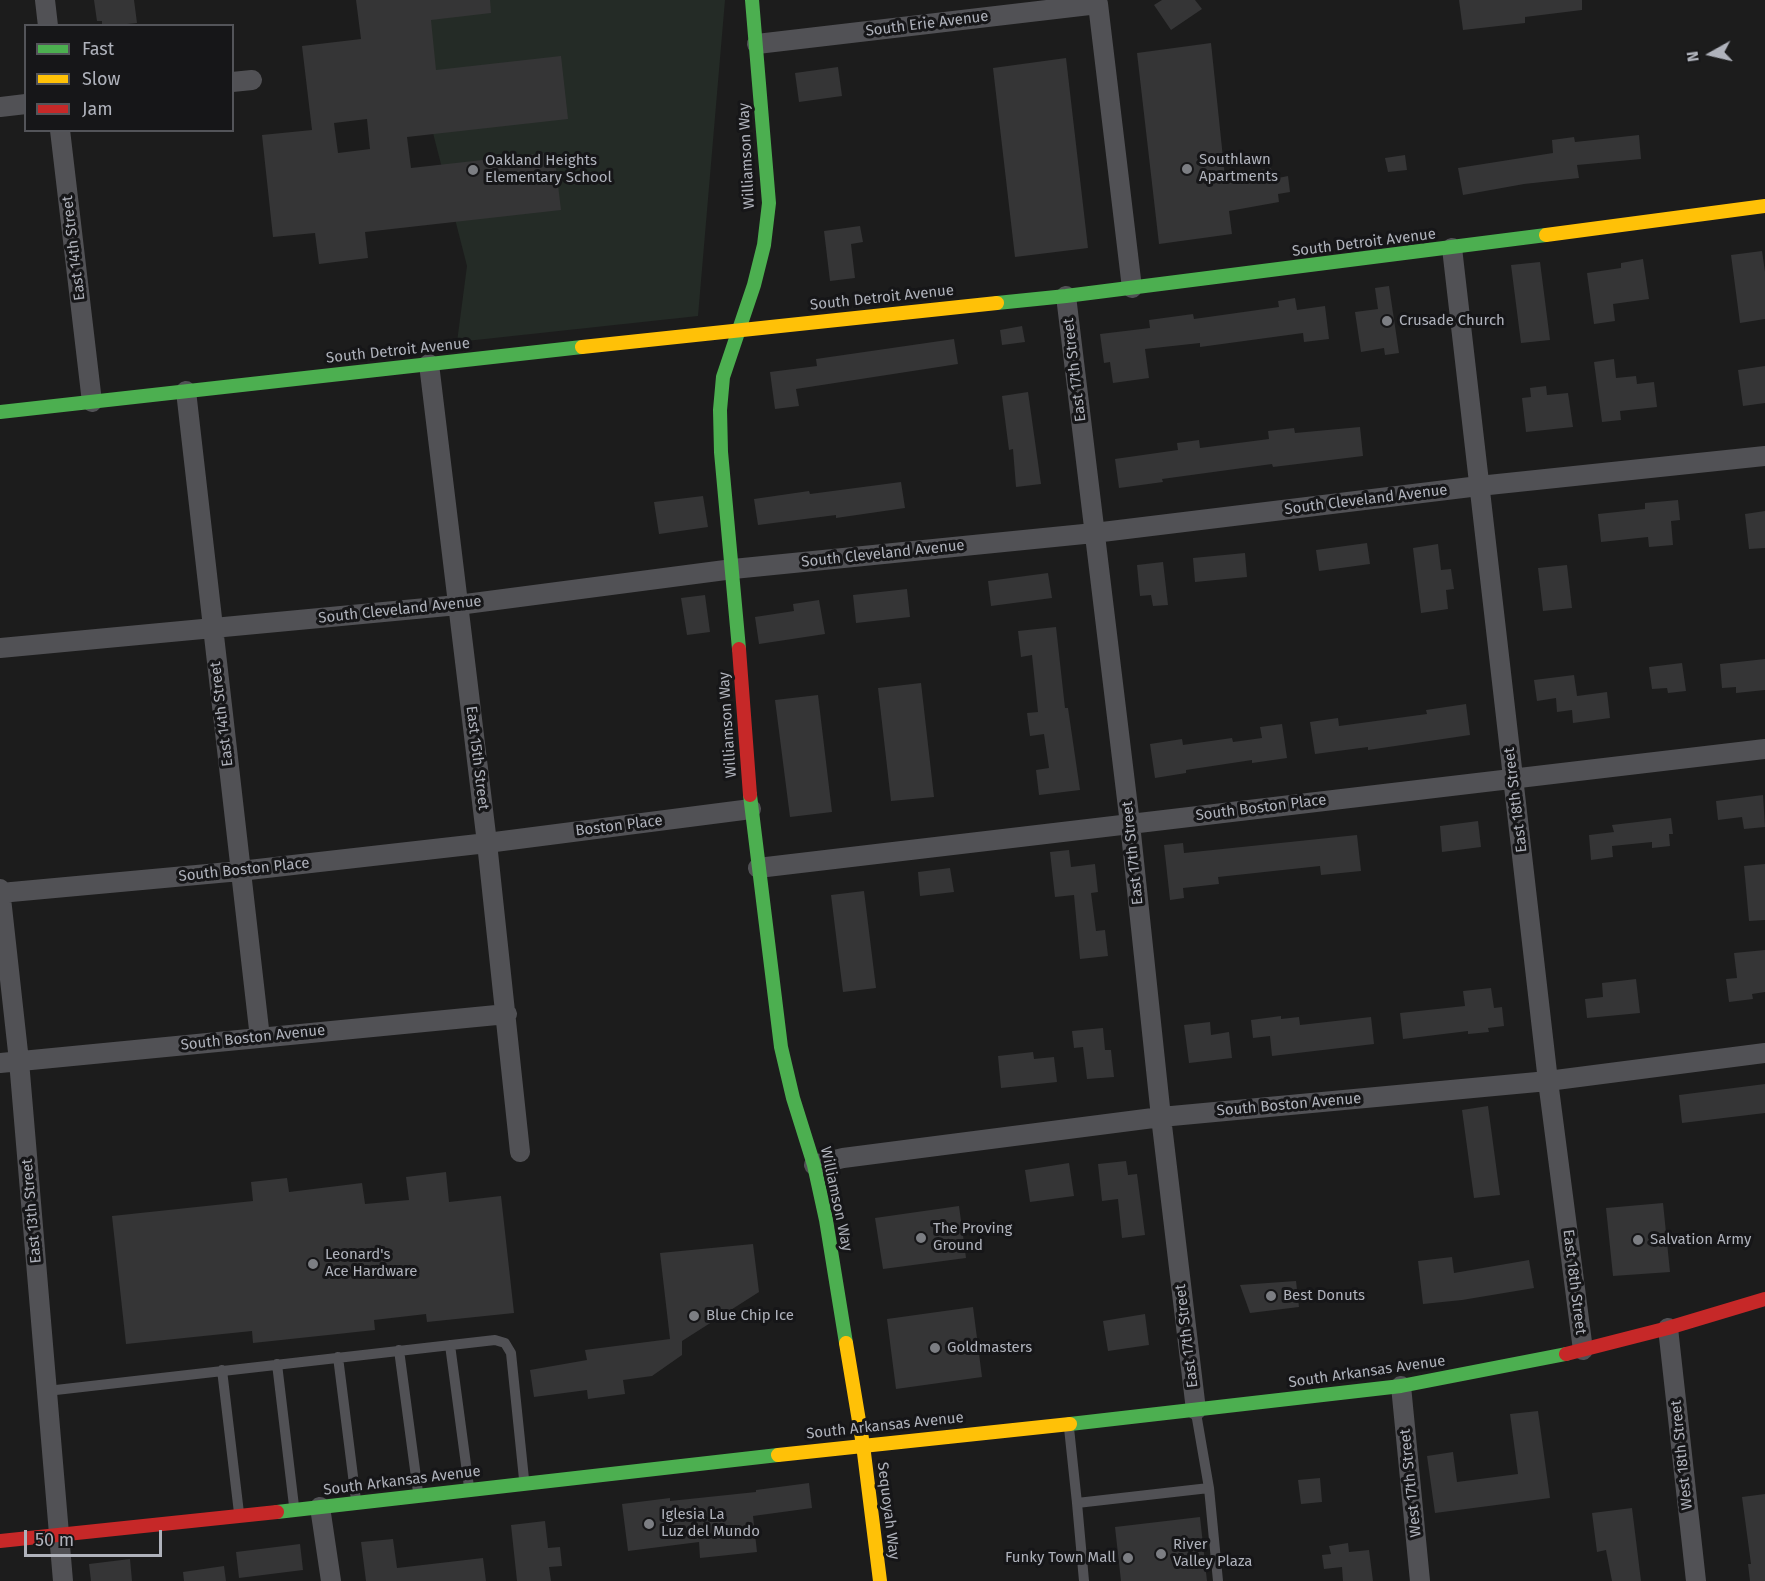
<!DOCTYPE html>
<html>
<head>
<meta charset="utf-8">
<style>
  body { margin:0 }
  #map { position:relative; width:1765px; height:1581px; overflow:hidden; background:#1c1c1c; font-family:"Fira Sans",sans-serif }
  canvas { display:block }
  .legend { position:absolute; left:24px; top:24px; width:210px; height:108px; box-sizing:border-box; background:#161618; border:2px solid #535459; margin:0; padding:8px 10px; list-style:none; font-size:18px; color:#afb2bb }
  .legend li { display:flex; align-items:center; gap:12px; height:30px }
  .legend b { width:30px; border:2px solid #535459 }
  .north { position:absolute; left:1681px; top:24px; width:60px; height:60px; -webkit-text-stroke:4px #161618; paint-order:stroke; rotate:262deg; font-size:16px; font-weight:700; line-height:24px; text-align:center; color:#afb2bb }
  .north::after { content:''; display:block; margin:auto; width:21px; height:27px; background:#afb2bb; clip-path:polygon(50% 0,100% 100%,50% 72%,0 100%) }
  .scale { position:absolute; left:24px; top:1530px; width:138px; height:27px; box-sizing:border-box; border:3px solid #afb2bb; border-top:0; padding-left:8px; font-size:18px; line-height:21px; white-space:nowrap; color:#afb2bb; -webkit-text-stroke:4px #161618; paint-order:stroke }
</style>
</head>
<body>
<div id="map">
<canvas width="1765" height="1581"></canvas>
<ul class="legend">
<li><b style="height:8px;background:#4caf50"></b>Fast</li>
<li><b style="height:8px;background:#ffc107"></b>Slow</li>
<li><b style="height:8px;background:#c62828"></b>Jam</li>
</ul>
<div class="north">N</div>
<div class="scale">50 m</div>
</div>
<script>
const g = document.querySelector('canvas').getContext('2d');
g.lineJoin = 'round';
function fill(path, color) {
  g.fillStyle = color;
  g.fill(path, 'evenodd');
}
function stroke(path, color, width, dash) {
  g.strokeStyle = color;
  g.lineWidth = width;
  g.lineCap = dash ? 'butt' : 'round';
  g.setLineDash(dash || []);
  g.stroke(path);
}
function drawText(font, color, halo, rows, align = 'center') {
  g.font = font + ' "Fira Sans",sans-serif';
  g.lineWidth = 6;
  g.setLineDash([]);
  g.textBaseline = 'middle';
  g.strokeStyle = halo;
  g.fillStyle = color;
  for (const [text, x, y, turn = 0] of rows) {
    g.save();
    g.translate(x, y);
    g.rotate((+turn || 0) * Math.PI / 180);
    g.textAlign = isNaN(turn) ? turn : align;
    if (halo) g.strokeText(text, 0, 0);
    g.fillText(text, 0, 0);
    g.restore();
  }
}
fill(new Path2D(`
  M399 0H725L698 316 457 342 467 266Z`), '#242b26');
fill(new Path2D(`
  M94 0H134L137 23 127 24V26H102V21H97Z
  M356 0H490L491 13 431 20 436 70 561 56 568 119 407 137 411 168 554 152 561 210 365 232 368 258 319 264 315 233 273 237 262 135 312 130 302 46 361 39ZM367 119 370 149 338 153 334 123Z
  M1162 0H1195L1202 9 1171 30 1154 5Z
  M1459 0H1582V10L1525 17V23L1463 30Z
  M1211 43 1225 177 1271 168 1273 179 1288 176 1290 192 1278 194 1279 202 1229 211 1232 234 1159 244 1137 53Z
  M1066 58 1088 248 1015 257 993 68Z
  M838 67 842 96 799 102 795 73Z
  M1639 135 1641 159 1577 165 1579 178 1524 184 1463 195 1458 168 1553 153 1552 140 1574 137 1575 142Z
  M1405 155 1407 170 1388 172 1385 158Z
  M860 226 863 242 851 244 855 278 830 281 824 231Z
  M1762 251 1765 272V319L1740 323 1731 255Z
  M1643 259 1649 299 1613 304 1615 321 1594 324 1587 273 1621 268V263Z
  M1540 262 1550 340 1521 343 1511 265Z
  M1389 286 1399 353 1385 355 1384 348 1361 352 1355 312 1378 309 1375 288Z
  M1295 298 1297 310 1325 306 1329 339 1304 342 1303 333 1200 347V343L1145 349 1149 378 1113 383 1110 362 1104 363 1100 334 1150 328 1149 320 1193 314 1194 319 1279 307 1278 301Z
  M1022 326 1025 342 1002 345 1000 330Z
  M954 339 958 364 796 389 799 406 775 409 770 372 817 366 816 359Z
  M1614 359 1616 378 1636 376 1637 384 1654 382 1657 407 1620 411 1621 420 1602 422 1594 362Z
  M1765 366V403L1743 406 1738 370Z
  M1546 386 1547 395 1568 393 1573 427 1526 432 1522 398 1531 397 1530 388Z
  M1028 392 1041 484 1016 487 1013 449 1009 450 1002 396Z
  M1360 427 1363 456 1273 467 1272 464 1162 479 1163 482 1119 488 1115 459 1178 450 1177 443 1199 440 1200 448 1269 439 1268 431 1294 428 1295 433Z
  M901 482 905 508 836 518V515L758 525 754 499 809 491 810 494Z
  M703 496 708 527 659 534 654 502Z
  M1678 500 1680 520 1671 521 1673 545 1649 547 1648 537 1601 542 1598 514 1645 509V503Z
  M1765 511V548L1749 549 1745 514Z
  M1367 543 1370 564 1319 571 1316 550Z
  M1438 544 1441 570 1451 569 1454 589 1446 590 1448 609 1421 613 1413 548Z
  M1245 553 1247 577 1195 582 1193 558Z
  M1163 562 1168 605 1153 606 1151 595 1140 596 1137 565Z
  M1567 565 1572 608 1543 611 1538 568Z
  M1048 573 1052 598 991 606 988 581Z
  M907 589 910 617 856 623 853 595Z
  M705 595 710 632 687 635 681 598Z
  M819 600 825 634 759 644 755 617 794 611 793 604Z
  M1056 627 1065 708H1068L1080 790 1039 795 1036 770 1049 768 1044 734 1030 736 1027 713 1038 712 1032 655 1021 657 1018 631Z
  M1765 659V690L1736 693V687L1722 688 1720 664Z
  M1682 663 1686 691 1668 693 1667 688 1652 689 1649 667Z
  M1574 675 1577 696 1607 692 1610 718 1573 723 1572 710 1557 712 1556 698 1537 701 1534 680Z
  M921 683 934 797 891 801 878 688Z
  M818 695 832 812 790 817 775 700Z
  M1466 704 1470 735 1368 750V747L1315 754 1310 722 1338 718 1339 726 1427 714 1426 710Z
  M1282 724 1287 758 1252 763V760L1186 770V773L1155 778 1150 744 1182 739 1183 745 1232 738 1233 742 1262 738 1260 727Z
  M1763 795 1765 827 1744 829 1742 817 1718 820 1716 801Z
  M1671 818 1673 834H1669L1670 846 1652 848V842L1612 846 1613 857 1591 860 1589 835 1614 832 1612 825Z
  M1478 821 1481 847 1442 852 1440 826Z
  M1357 835 1361 871 1321 875 1320 866 1218 877 1219 884 1183 888 1184 898 1170 900 1164 845 1183 843 1184 853Z
  M1069 850 1071 867 1095 864 1098 892 1091 893 1096 931 1105 930 1108 956 1080 959 1074 895 1055 897 1050 852Z
  M1765 864V920L1749 921 1744 866Z
  M950 868 954 892 920 896 918 872Z
  M864 891 876 988 843 992 831 895Z
  M1765 950V992L1752 994 1753 999 1729 1002 1726 979 1737 978 1734 953Z
  M1636 979 1640 1013 1587 1018 1585 999 1603 997 1602 983Z
  M1491 988 1494 1008 1502 1007 1504 1026 1488 1028 1489 1032 1468 1034V1031L1403 1039 1400 1013 1465 1006 1463 991Z
  M1281 1016V1019L1299 1017 1300 1025 1371 1017 1374 1044 1272 1056 1270 1036 1253 1038 1251 1020Z
  M1210 1022 1211 1035 1229 1032 1232 1058 1189 1063 1184 1025Z
  M1103 1028 1105 1050H1111L1114 1077 1087 1079 1083 1047 1074 1048 1072 1031Z
  M1033 1052 1034 1059 1054 1057 1057 1082 1001 1088 998 1056Z
  M1765 1084V1113L1682 1123 1679 1095Z
  M1488 1106 1500 1195 1474 1198 1462 1110Z
  M1126 1161 1128 1175 1137 1174 1145 1235 1122 1238 1118 1199 1102 1201 1098 1164Z
  M1069 1163 1074 1196 1030 1202 1025 1170Z
  M446 1172 449 1202 501 1196 514 1313 427 1322 426 1314 374 1320 375 1330 253 1343 252 1331 126 1344 112 1216 253 1201 251 1182 287 1178 289 1192 362 1183 365 1204 409 1200 406 1177Z
  M1663 1203 1670 1272 1613 1276 1606 1208Z
  M959 1206 966 1258 883 1269 875 1218Z
  M753 1244 759 1292 682 1341V1355L652 1376 623 1380 625 1394 588 1399 587 1390 534 1397 530 1370 587 1360 585 1350 670 1339 660 1253Z
  M1452 1257 1454 1273 1529 1260 1534 1288 1462 1300 1423 1304 1418 1261Z
  M1296 1281 1299 1307 1250 1313 1240 1285Z
  M973 1307 982 1377 896 1389 887 1319Z
  M1145 1314 1149 1345 1108 1351 1103 1321Z
  M1538 1411 1550 1498 1435 1513 1427 1456 1453 1452 1457 1482 1518 1474 1510 1414Z
  M1320 1478 1322 1502 1301 1504 1298 1480Z
  M809 1483 812 1508 753 1516 757 1552 700 1558 699 1542 628 1551 622 1504 670 1498V1501L756 1492V1490Z
  M1765 1494V1581H1750L1748 1564H1751L1742 1497Z
  M1632 1508 1641 1581H1612L1606 1550 1597 1552 1592 1513Z
  M1200 1517 1207 1581H1121L1115 1527Z
  M545 1521 548 1548 560 1547 562 1566 549 1567 551 1581H517L511 1525Z
  M393 1539 397 1568 483 1558 486 1581H366L361 1542Z
  M1348 1543 1349 1552 1369 1550 1373 1581H1343L1342 1567 1324 1569 1322 1555 1331 1554 1329 1546Z
  M300 1544 303 1570 239 1578 236 1552Z
  M130 1559 132 1581H91L89 1564Z
  M224 1566 226 1581H184L183 1572Z`), '#353536');
stroke(new Path2D(`
  M450 1345 469 1487
  M399 1350 418 1492
  M338 1357 356 1500
  M277 1364 294 1506
  M222 1370 239 1513
  M47 1391 495 1340 505 1343 511 1353 524 1479
  M1196 1413 1209 1488
  M1069 1428 1077 1503
  M1084 1581 1077 1503 1209 1488 1218 1581`), '#515155', 10);
stroke(new Path2D(`
  M45 0 48 26
  M757 44 1098 4 1132 288
  M232 82 252 80
  M0 107 26 104
  M60 130 92 402
  M1452 248 1548 1081 1583 1350
  M1066 296 1130 824 1161 1117 1196 1410
  M429 364 487 843 520 1152
  M186 391 260 1038
  M0 648 458 605 733 569 1094 533 1479 486 1765 456
  M758 868 1765 749
  M0 889 19 1061 63 1581
  M0 893 240 871 487 843 751 809
  M0 1063 507 1014
  M814 1165 843 1158 1161 1117 1548 1081 1765 1053
  M1668 1328 1696 1581
  M1401 1386 1420 1581
  M320 1507 331 1581`), '#515155', 20);
stroke(new Path2D(`
  M997 303 1066 296 1546 235
  M0 412 582 347
  M739 649 721 452 720 410 723 377 754 285 764 245 769 203 752 0
  M750 795 781 1047 793 1098 814 1165 826 1220 846 1343
  M1070 1424 1401 1386 1566 1354
  M277 1512 778 1455`), '#4caf50', 14);
stroke(new Path2D(`
  M1546 235 1765 206
  M582 347 997 303
  M846 1343 863 1445 880 1581
  M778 1455 1070 1424`), '#ffc107', 14);
stroke(new Path2D(`
  M739 649 750 795
  M1566 1354 1668 1328 1765 1299
  M0 1541 277 1512`), '#c62828', 14);
for (const [x, y, r, color] of [
  [1187,169,6,"#7c7e83"],
  [473,170,6,"#7c7e83"],
  [1387,321,6,"#7c7e83"],
  [921,1238,6,"#7c7e83"],
  [1638,1240,6,"#7c7e83"],
  [313,1264,6,"#7c7e83"],
  [1271,1296,6,"#7c7e83"],
  [694,1316,6,"#7c7e83"],
  [935,1348,6,"#7c7e83"],
  [649,1524,6,"#7c7e83"],
  [1161,1554,6,"#7c7e83"],
  [1128,1558,6,"#7c7e83"]
]) {
  const dot = new Path2D();
  dot.arc(x, y, r, 0, 2 * Math.PI);
  g.fillStyle = color;
  g.fill(dot);
  stroke(dot, '#161618', 2);
}
drawText('15px', '#afb2bb', '#161618', [
  ["South Erie Avenue",927,24,-7],
  ["Williamson Way",747,156,-93],
  ["South Detroit Avenue",1364,243,-7],
  ["East 14th Street",74,248,-97],
  ["South Detroit Avenue",882,298,-6],
  ["South Detroit Avenue",398,351,-6],
  ["East 17th Street",1075,370,-97],
  ["South Cleveland Avenue",1366,500,-7],
  ["South Cleveland Avenue",883,554,-6],
  ["South Cleveland Avenue",400,610,-6],
  ["East 14th Street",222,714,-97],
  ["Williamson Way",728,725,-94],
  ["East 15th Street",477,758,83],
  ["East 18th Street",1516,800,-97],
  ["South Boston Place",1261,808,-7],
  ["Boston Place",619,826,-7],
  ["East 17th Street",1133,853,-96],
  ["South Boston Place",244,870,-6],
  ["South Boston Avenue",253,1038,-6],
  ["South Boston Avenue",1289,1105,-5],
  ["Williamson Way",836,1199,78],
  ["East 13th Street",32,1211,-95],
  ["East 18th Street",1574,1282,83],
  ["East 17th Street",1187,1336,-97],
  ["South Arkansas Avenue",1367,1372,-8],
  ["South Arkansas Avenue",885,1426,-6],
  ["West 18th Street",1682,1455,-96],
  ["South Arkansas Avenue",402,1481,-7],
  ["West 17th Street",1411,1483,-96],
  ["Sequoyah Way",888,1511,83]
]);
drawText('15px', '#afb2bb', '#161618', [
  ["Southlawn",1199,160],
  ["Apartments",1199,177],
  ["Oakland Heights",485,161],
  ["Elementary School",485,178],
  ["Crusade Church",1399,321],
  ["The Proving",933,1229],
  ["Ground",933,1246],
  ["Salvation Army",1650,1240],
  ["Leonard's",325,1255],
  ["Ace Hardware",325,1272],
  ["Best Donuts",1283,1296],
  ["Blue Chip Ice",706,1316],
  ["Goldmasters",947,1348],
  ["Iglesia La",661,1515],
  ["Luz del Mundo",661,1532],
  ["River",1173,1545],
  ["Valley Plaza",1173,1562],
  ["Funky Town Mall",1116,1558,"right"]
], 'left');
</script>
</body>
</html>
